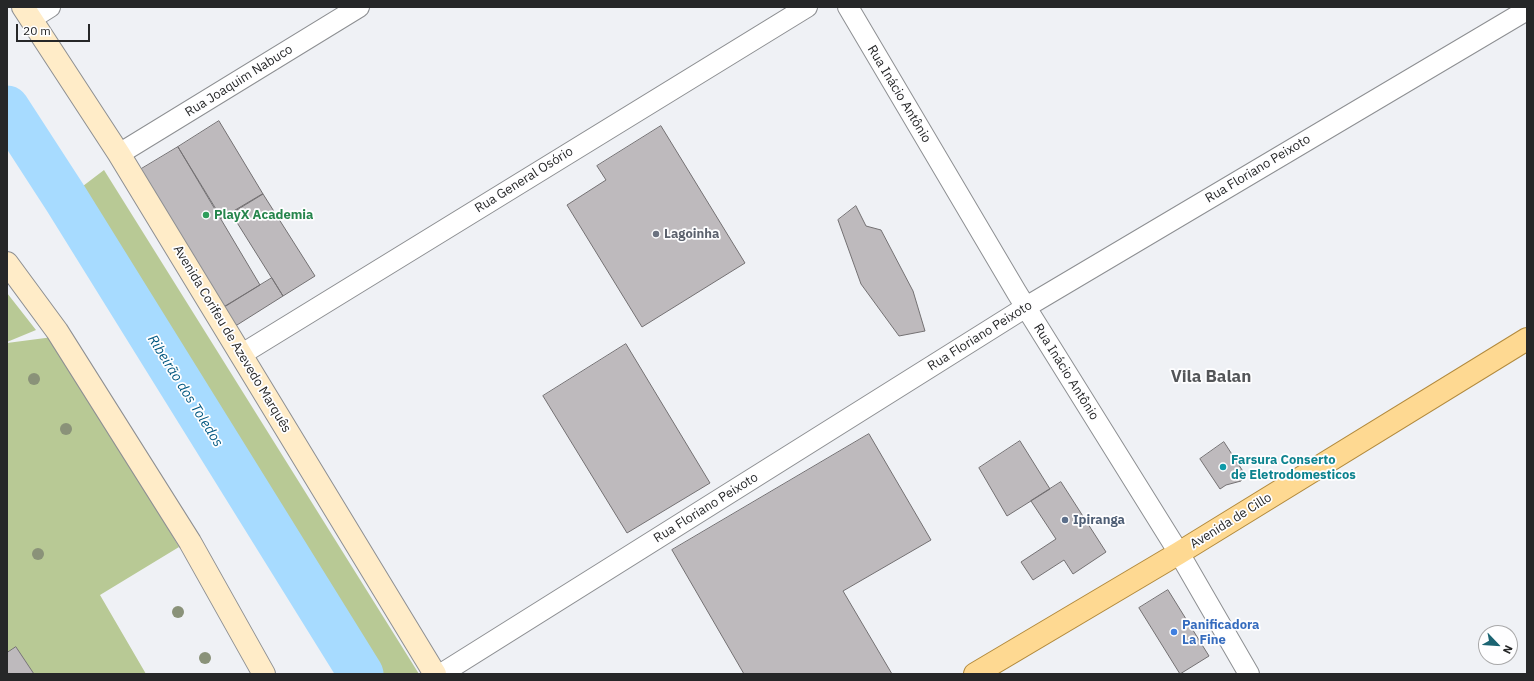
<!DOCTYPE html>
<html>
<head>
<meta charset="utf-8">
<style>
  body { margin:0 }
  #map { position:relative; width:1534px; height:681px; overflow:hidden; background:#eff1f5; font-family:"IBM Plex Sans",sans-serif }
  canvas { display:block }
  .frame { position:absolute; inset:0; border:8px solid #262728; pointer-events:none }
  .north { position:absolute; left:1478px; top:625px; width:40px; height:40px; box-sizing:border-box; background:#fefeff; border:1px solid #a8a8a9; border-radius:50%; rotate:115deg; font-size:11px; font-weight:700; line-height:16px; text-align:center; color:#262728 }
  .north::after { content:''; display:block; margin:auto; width:14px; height:18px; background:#1b6472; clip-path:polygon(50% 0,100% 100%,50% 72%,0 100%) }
  .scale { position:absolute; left:16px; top:24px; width:74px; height:18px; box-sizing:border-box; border:2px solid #262728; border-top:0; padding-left:5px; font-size:12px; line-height:14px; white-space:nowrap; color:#262728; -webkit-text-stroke:3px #fefeff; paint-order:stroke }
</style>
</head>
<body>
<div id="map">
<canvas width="1534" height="681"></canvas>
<div class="frame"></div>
<div class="north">N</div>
<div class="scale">20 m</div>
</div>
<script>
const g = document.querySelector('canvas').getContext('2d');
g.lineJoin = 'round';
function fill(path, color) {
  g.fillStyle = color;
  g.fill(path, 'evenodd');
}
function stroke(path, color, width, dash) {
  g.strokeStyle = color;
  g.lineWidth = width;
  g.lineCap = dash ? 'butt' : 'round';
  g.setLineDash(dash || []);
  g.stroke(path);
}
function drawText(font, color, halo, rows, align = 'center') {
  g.font = font + ' "IBM Plex Sans",sans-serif';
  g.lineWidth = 3.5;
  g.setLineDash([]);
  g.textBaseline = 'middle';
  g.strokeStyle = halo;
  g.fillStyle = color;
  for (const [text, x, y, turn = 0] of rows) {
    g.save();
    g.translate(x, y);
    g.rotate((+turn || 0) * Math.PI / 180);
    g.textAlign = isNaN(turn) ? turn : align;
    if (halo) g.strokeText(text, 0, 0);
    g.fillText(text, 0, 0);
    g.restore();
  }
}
fill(new Path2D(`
  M104 170 419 674H361L66 199Z
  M7 293 36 330 7 342Z
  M53 337 179 547 100 595 146 674H34L16 647 7 653V343Z`), '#b8c995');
fill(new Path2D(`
  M7 108 39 157V166L32 160 7 121Z`), '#a7dbff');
stroke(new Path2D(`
  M7 108 66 199 361 674`), '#a7dbff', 45);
const building = new Path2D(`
  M219 121 263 194 222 219 178 147Z
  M661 126 745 263 642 327 567 205 606 180 597 166Z
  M178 147 260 285 221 309 138 171Z
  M263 194 315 276 283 296 231 213Z
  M856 206 866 226 881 230 913 291 925 331 899 336 861 284 838 220Z
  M272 278 283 296 237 325 229 322 221 309Z
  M626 344 710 483 627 533 543 396Z
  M869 434 931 540 843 591 892 674H744L672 550Z
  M1020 441 1050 489 1007 516 979 468Z
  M1224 442 1246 476 1241 481 1226 485 1220 489 1200 459Z
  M1061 482 1106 552 1073 574 1064 560 1033 580 1021 562 1056 539 1031 501Z
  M1168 590 1209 656 1180 674 1139 608Z
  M16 647 34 674H7V653Z`);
fill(building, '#bebabd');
stroke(building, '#737072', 1);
const street = new Path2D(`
  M848 7 1017 293 1179 553 1249 674
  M31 19 50 7
  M119 154 359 7
  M242 354 807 7
  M441 674 1026 307 1527 10`);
const secondary = new Path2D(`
  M23 7 119 154 435 674
  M7 263 57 331 190 542 264 674`);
const primary = new Path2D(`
  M975 674 1179 553 1527 339`);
stroke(street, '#8d8f92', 22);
stroke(secondary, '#8d8f92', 24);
stroke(primary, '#b28a3d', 24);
stroke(street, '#fff', 20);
stroke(secondary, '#ffecc8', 22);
stroke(primary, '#fed992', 22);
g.fillStyle = '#8a9279';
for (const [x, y] of [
  [34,379],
  [66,429],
  [38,554],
  [178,612],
  [205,658]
]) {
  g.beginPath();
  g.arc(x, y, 6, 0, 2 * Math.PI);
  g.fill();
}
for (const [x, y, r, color] of [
  [206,215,4,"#2e9e5b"],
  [656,234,4,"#6b7280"],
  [1223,467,4,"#0f9aa8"],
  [1065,520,4,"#5c6f8a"],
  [1174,632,4,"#3f7fe0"]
]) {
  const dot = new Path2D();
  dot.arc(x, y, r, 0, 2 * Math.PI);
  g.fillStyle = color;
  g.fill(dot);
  stroke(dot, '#fefeff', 1.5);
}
drawText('13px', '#262728', '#fefeff', [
  ["Rua Joaquim Nabuco",239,81,-32],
  ["Rua Inácio Antônio",899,94,59],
  ["Rua Floriano Peixoto",1258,169,-31],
  ["Rua General Osório",524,180,-32],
  ["Rua Floriano Peixoto",980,336,-32],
  ["Avenida Corifeu de Azevedo Marquês",232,339,59],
  ["Rua Inácio Antônio",1066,372,58],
  ["Rua Floriano Peixoto",706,508,-32],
  ["Avenida de Cillo",1231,521,-32]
]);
drawText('bold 13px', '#27864d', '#fefeff', [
  ["PlayX Academia",214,215]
], 'left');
drawText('bold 13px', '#5b616d', '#fefeff', [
  ["Lagoinha",664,234]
], 'left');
drawText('bold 13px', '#0d838f', '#fefeff', [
  ["Farsura Conserto",1231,460],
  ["de Eletrodomesticos",1231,475]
], 'left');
drawText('bold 13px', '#4e5e75', '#fefeff', [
  ["Ipiranga",1073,520]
], 'left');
drawText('bold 13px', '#366cbe', '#fefeff', [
  ["Panificadora",1182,625],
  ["La Fine",1182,640]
], 'left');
drawText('italic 14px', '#005780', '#fefeff', [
  ["Ribeirão dos Toledos",185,391,58]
]);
drawText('bold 17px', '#535558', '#fefeff', [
  ["Vila Balan",1211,377]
]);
</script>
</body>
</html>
